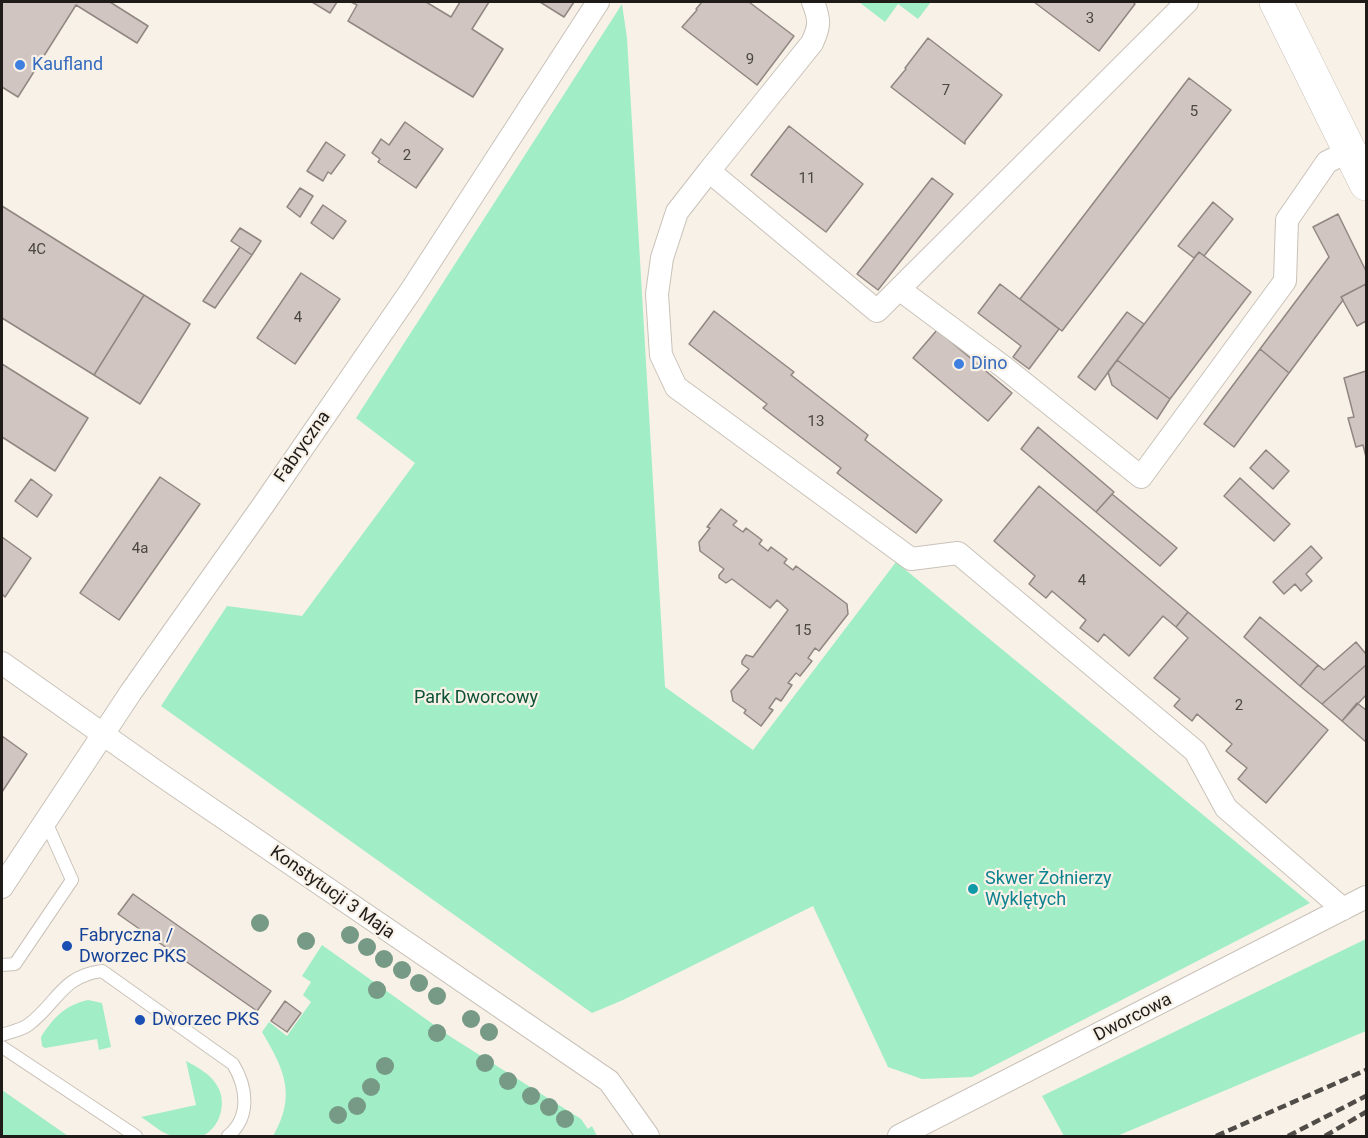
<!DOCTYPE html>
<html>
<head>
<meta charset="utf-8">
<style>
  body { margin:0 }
  #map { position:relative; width:1368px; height:1138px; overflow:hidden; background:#f8f1e7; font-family:Roboto,sans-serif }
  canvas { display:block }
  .frame { position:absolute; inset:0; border:3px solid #1e1b18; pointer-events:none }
</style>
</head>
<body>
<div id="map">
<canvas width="1368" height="1138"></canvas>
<div class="frame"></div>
</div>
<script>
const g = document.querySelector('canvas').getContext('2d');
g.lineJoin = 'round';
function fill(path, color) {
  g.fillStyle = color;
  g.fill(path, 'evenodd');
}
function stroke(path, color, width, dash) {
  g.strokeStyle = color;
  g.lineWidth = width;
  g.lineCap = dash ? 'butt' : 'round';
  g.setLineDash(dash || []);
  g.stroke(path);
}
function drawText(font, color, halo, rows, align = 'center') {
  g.font = font + ' Roboto,sans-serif';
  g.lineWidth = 4.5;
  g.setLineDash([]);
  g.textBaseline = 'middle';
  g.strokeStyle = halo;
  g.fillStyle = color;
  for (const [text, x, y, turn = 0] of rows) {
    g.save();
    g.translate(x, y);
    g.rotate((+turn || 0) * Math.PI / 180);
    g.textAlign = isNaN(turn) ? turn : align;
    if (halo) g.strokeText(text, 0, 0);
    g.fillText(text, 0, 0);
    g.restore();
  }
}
fill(new Path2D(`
  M859 2H931L918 19 898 4 885 22Z
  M622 4 627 38 665 687 753 750 896 562 1310 903 972 1077 922 1079 888 1067 813 906 623 1000 592 1013 161 706 227 606 302 616 415 463 356 418Z
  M1366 939V1031L1117 1136H1064L1042 1096Z
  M322 945 451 1037 581 1119 588 1129 592 1126 597 1136H273C297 1095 284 1069 262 1032L269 1022 287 1036 311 1002 303 995 311 982 302 976Z
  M88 1000 102 1003 111 1047 99 1050 97 1039 45 1048 42 1046 41 1037C53 1018 65 1005 88 1000Z
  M186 1061C197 1067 209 1073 216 1084 227 1099 222 1124 206 1134 199 1138 181 1138 173 1136 162 1134 151 1123 141 1117L196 1105Z
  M2 1090 68 1136H2Z`), '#a0edc6');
const building = new Path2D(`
  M2 2H110L148 26 137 43 76 5 18 97 2 87Z
  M312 2H337L330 13Z
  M351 2H426L451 17 460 2H489L472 29 503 49 473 97 348 21 357 5Z
  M540 2H574L564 17Z
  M702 2H749L794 36 757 85 682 27 697 10 696 9Z
  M1034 2H1133L1135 4 1099 51Z
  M928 38 1002 95 965 141V144L891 87 906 69 905 68Z
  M1189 78 1231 110 1062 331 1020 299Z
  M405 122 443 149 416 188 378 162 380 159 372 153 381 139 389 145Z
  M789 126 863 184 826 232 751 175Z
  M326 142 345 155 331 174 328 172 323 181 307 171Z
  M932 178 953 194 878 290 857 274Z
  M300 188 313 196 300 217 287 207Z
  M1213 202 1233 219 1204 256 1199 252 1194 258 1178 246Z
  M323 205 346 221 333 239 311 223Z
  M2 206 144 295 94 375 2 318Z
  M1338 214 1366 271V284L1341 297 1343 300 1289 373 1260 349 1329 257 1313 227Z
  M240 228 261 241 252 255 231 241Z
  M240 247 252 255 215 308 203 301Z
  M1199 252 1251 292 1170 399 1117 360Z
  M301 273 340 299 295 364 257 338Z
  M1000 284 1059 329 1029 369 1013 357 1021 346 978 313Z
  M1366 284V321L1357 326 1341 297Z
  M144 295 190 324 140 404 94 375Z
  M714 311 794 372 791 375 868 435 865 440 942 500 916 533 837 473 841 468 763 408 767 404 689 344Z
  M1127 312 1144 324 1095 390 1078 377Z
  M937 330 1012 393 988 421 913 358Z
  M1260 349 1289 373 1234 447 1204 424Z
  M1117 360 1170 399 1157 419 1112 385 1108 372Z
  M2 364 88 418 55 471 2 437Z
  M1366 371V457L1363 445 1356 447 1348 418 1354 417 1344 378Z
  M1038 427 1114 492 1096 512 1021 449Z
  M1266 450 1289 471 1273 489 1250 468Z
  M160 477 200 504 119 620 80 593Z
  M1240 478 1290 524 1274 541 1224 496Z
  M31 479 52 495 37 517 15 501Z
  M1039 486 1188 612 1176 627 1163 616 1129 656 1104 634 1098 642 1080 628 1086 620 1052 591 1046 598 1029 584 1035 576 994 541Z
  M1112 494 1177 548 1160 566 1096 512Z
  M721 509 737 521 733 525 743 532 746 528 762 540 759 544 768 551 771 547 787 559 784 563 793 570 796 566 847 604 848 614 819 651 815 648 808 658 812 661 800 676 796 673 788 683 792 685 781 701 776 698 769 708 773 710 761 726 744 713 746 710 733 701 731 691 749 669 742 664V661L746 655 753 657 788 610 777 600 770 608 732 579 726 583 719 578V575L724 569 700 551 699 542 710 528 707 527Z
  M2 537 31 558 5 597 2 594Z
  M1311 546 1322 558 1306 574 1312 581 1301 591 1295 584 1284 594 1273 582Z
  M1188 612 1328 730 1266 803 1238 779 1247 768 1226 751 1232 744 1197 714 1192 721 1174 706 1180 699 1154 678 1188 638 1176 627Z
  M1260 617 1318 665 1300 686 1244 637Z
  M1356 642 1366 654V665L1322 704 1300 686 1318 665 1324 670Z
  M1366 665V695L1342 721 1322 704Z
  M1357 703 1366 710V742L1342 721Z
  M2 736 27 754 2 792Z
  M133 894 271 991 257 1011 118 914Z
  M285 1001 301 1013 287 1032 271 1021Z`);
fill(building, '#d0c5c0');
stroke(building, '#918782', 1.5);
const lane = new Path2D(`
  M2 965 15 964 72 880 46 822
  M2 1035C10 1032 21 1030 28 1025 57 1004 61 976 102 971L233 1064C247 1087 251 1117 228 1136
  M2 1047 136 1136`);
const street = new Path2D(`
  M813 2C820 20 820 26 812 43L709 171 877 311 1187 2
  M709 171 677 212 662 258 657 294 661 355 676 387 911 559 958 553 1195 751 1226 808 1343 909
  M899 289 1005 368 1141 477 1285 281 1287 220 1327 162 1351 150
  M2 663 158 773 609 1081 648 1136
  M2 887 131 692 264 504 412 289 598 2
  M899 1136 1366 897`);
const primary = new Path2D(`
  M1276 2 1366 184`);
stroke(lane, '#c9c2b9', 14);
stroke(street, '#c9c2b9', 24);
stroke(primary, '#c9c2b9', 34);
stroke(lane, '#fff', 12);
stroke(street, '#fff', 22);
stroke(primary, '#fff', 33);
stroke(new Path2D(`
  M1216 1136 1366 1070
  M1288 1136 1366 1096
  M1325 1136 1366 1112`), '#504c47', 4.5, [9, 4.5]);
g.fillStyle = '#779a86';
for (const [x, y] of [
  [260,923],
  [350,935],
  [306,941],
  [367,947],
  [384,959],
  [402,970],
  [419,983],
  [377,990],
  [437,996],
  [471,1019],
  [489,1032],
  [437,1033],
  [485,1063],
  [385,1066],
  [508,1081],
  [371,1087],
  [531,1096],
  [357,1106],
  [549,1107],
  [338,1115],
  [565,1119]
]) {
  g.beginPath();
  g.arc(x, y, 9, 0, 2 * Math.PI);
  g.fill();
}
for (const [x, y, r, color] of [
  [20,65,6,"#3f7fe0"],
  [959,364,6,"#3f7fe0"],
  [973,889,6,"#0f9aa8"],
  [67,946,6,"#1a4fb4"],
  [140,1020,6,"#1a4fb4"]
]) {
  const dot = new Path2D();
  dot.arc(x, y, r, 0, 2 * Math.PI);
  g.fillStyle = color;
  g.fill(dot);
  stroke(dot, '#f8f1e7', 2);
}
drawText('15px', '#4a4642', null, [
  ["3",1090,19],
  ["9",750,60],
  ["7",946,91],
  ["5",1194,112],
  ["2",407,156],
  ["11",807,179],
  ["4C",37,250],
  ["4",298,318],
  ["13",816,422],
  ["4a",140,549],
  ["4",1082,581],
  ["15",803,631],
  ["2",1239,706]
]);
drawText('18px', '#366cbe', '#f8f1e7', [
  ["Kaufland",32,65],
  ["Dino",971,364]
], 'left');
drawText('18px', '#1e1b18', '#f8f1e7', [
  ["Fabryczna",303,447,-55],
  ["Konstytucji 3 Maja",332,893,35],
  ["Dworcowa",1133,1018,-27]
]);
drawText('18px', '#0d5237', '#f8f1e7', [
  ["Park Dworcowy",476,698]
]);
drawText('18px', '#0d838f', '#f8f1e7', [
  ["Skwer Żołnierzy",985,879],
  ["Wyklętych",985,900]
], 'left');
drawText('18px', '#164399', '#f8f1e7', [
  ["Fabryczna /",79,936],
  ["Dworzec PKS",79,957],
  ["Dworzec PKS",152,1020]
], 'left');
</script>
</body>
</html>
